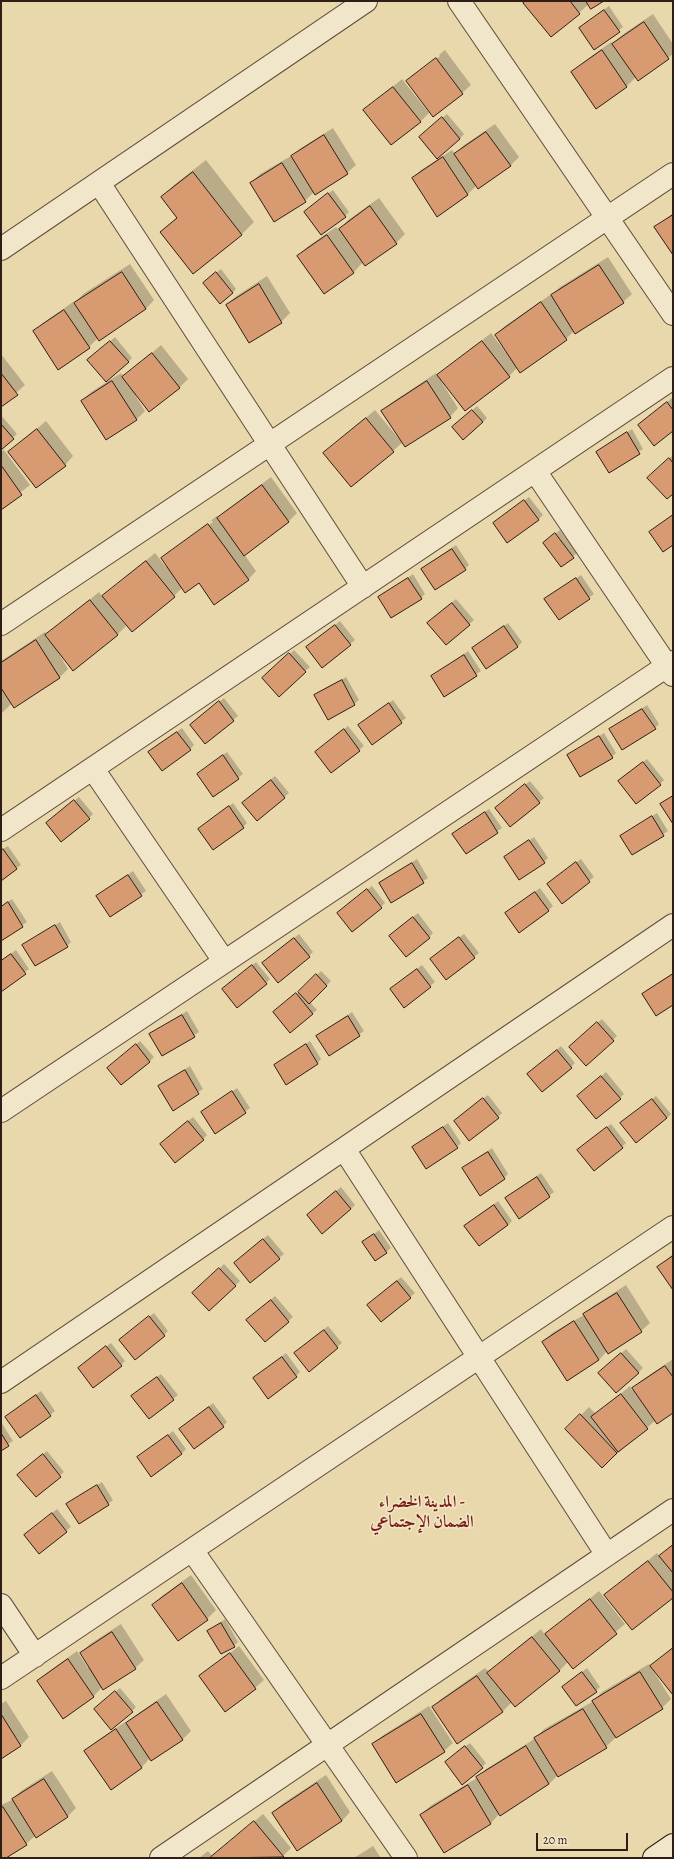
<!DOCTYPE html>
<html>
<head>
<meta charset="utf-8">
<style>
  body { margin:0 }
  #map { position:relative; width:674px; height:1859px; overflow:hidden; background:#e9d8ac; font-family:Alegreya,serif }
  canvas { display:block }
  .frame { position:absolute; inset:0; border:2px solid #2f1e15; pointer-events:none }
  .scale { position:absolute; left:536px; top:1833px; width:92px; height:18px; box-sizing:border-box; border:2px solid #2f1e15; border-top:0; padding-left:5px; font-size:12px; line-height:14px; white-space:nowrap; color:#2f1e15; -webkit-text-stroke:3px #f1e6c9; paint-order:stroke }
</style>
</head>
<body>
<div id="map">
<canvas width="674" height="1859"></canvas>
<div class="frame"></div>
<div class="scale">20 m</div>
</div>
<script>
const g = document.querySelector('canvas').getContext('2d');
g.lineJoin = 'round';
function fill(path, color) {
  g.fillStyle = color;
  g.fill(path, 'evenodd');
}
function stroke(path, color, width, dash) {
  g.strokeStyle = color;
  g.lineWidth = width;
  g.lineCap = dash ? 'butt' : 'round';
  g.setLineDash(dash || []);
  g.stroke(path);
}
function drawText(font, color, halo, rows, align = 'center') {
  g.font = font + ' Alegreya,Amiri,serif';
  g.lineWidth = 3;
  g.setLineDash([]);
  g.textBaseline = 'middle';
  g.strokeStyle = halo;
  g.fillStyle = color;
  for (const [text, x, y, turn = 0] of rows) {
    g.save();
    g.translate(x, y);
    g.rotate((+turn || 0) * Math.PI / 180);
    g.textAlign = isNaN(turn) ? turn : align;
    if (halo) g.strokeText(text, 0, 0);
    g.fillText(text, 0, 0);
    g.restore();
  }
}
fill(new Path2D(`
  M527 1 586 2 602 1 589 4 552 36Z
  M609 6 623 27 595 48 580 28Z
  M653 14 673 44V54L638 79 636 77 627 86 596 107 572 72 581 64 611 42 613 44 622 35Z
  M445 50 471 85 462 93 407 81 415 73V75L440 56 439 55Z
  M402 79 429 113 420 122 365 110Z
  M447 114 464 134 460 139 424 133Z
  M495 124 519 157 510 166 477 185 467 195 413 178 421 170 452 150 455 154 464 145Z
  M333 128 356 165 347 173 314 192 305 201 251 183 260 174 291 156 292 157 301 148Z
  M206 160 254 222 242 234 193 273 161 232 177 217 162 197 174 185Z
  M333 190 349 212 345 216 309 208Z
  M379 198 405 234 396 243 363 262 354 272 324 292 298 256 307 247 336 227 339 230 348 220Z
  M673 213V253L656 227Z
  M608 257 632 294 623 302 574 331 566 339 518 367 509 376 442 380 441 381 458 408 450 417 403 442 393 451 324 453 375 410 400 440 401 439 383 411 391 403 436 373 438 376 491 333 507 354 508 353 496 335 505 326 550 295 551 296 560 287Z
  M130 264 154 300 146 309 98 338 89 347 34 332 43 323 73 302 74 304 83 294Z
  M221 269 236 289 232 293 208 279Z
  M267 276 290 313 281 322 250 342 227 305 235 297Z
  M115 337 132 358 128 362 93 356Z
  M161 345 188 379 180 387 135 395 145 411 137 419 106 438 82 401 91 392 121 373 124 377Z
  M1 354 25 385 1 406Z
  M672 398 673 429 639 425 643 421Z
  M477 406 487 418 483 422 458 423Z
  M1 415 17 434 1 448Z
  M46 421 73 456 65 465 9 452Z
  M632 429 643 449 609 471 597 452Z
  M4 450 30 485 1 508V452Z
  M673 455V492L653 474Z
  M271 477 297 513 288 522 244 554 256 571 248 580 199 582 183 587 174 596 118 614 117 615 126 626 117 635 59 651 58 652 68 669 60 677 14 707 12 703 1 714V689L3 692H5L1 686V661L45 632 47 635 99 592 102 597 155 553 166 567 168 566 162 558 170 550V553L213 522 211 520 170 550 217 516 218 518 227 510Z
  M529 497 543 515 538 520 499 519Z
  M673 515V544L650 532Z
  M560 530 577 553 562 566 548 539Z
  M456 545 469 565 465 569 427 565Z
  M413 574 425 594 421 598 379 597Z
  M581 575 594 594 559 619 550 595Z
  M456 599 474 620 446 644 432 619Z
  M340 621 355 640 322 667 307 647Z
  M508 623 522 642 517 647 473 648Z
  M294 650 310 667 279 695 268 674Z
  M468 651 481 671 445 695 433 676Z
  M346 677 359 700 354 704 315 695 320 691Z
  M224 698 238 716 205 743 195 721Z
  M393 700 406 718 372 743 359 725Z
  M647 705 659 724 655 728 611 729Z
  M348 726 364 746 331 772 316 752Z
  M182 728 194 745 190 749 150 752Z
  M604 733 616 753 612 757 568 756Z
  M227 752 243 774 214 796 199 774Z
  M647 759 664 780 660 784 623 777Z
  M275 776 289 793 257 820 247 799Z
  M530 781 544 798 511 826 501 804Z
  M79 797 93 814 89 818 51 819Z
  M233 803 247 823 243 827 199 829Z
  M489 809 502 828 466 853 453 834Z
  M657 813 668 831 632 854 622 836Z
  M534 837 548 858 544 862 505 857Z
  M8 846 21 865 1 879V850Z
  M417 859 428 878 391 902 380 883Z
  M581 859 594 877 562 902 552 880Z
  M133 871 146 891 111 915 98 896Z
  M372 886 385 903 381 907 343 909Z
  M540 888 553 906 549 910 506 913Z
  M12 899 27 922 1 940V906Z
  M418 913 433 933 429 937 395 932Z
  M60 922 71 942 67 946 24 945Z
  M299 934 313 952 309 956 267 959Z
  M464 934 479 953 447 979 436 955Z
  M16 950 29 969 1 990V961Z
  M256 962 270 979 266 983 227 985Z
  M422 965 435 982 405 1007 391 989Z
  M321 971 331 981 310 1002 317 1010 312 1014 278 1008 301 991Z
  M673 973V1004L643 994 647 990Z
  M187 1011 199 1032 162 1055 150 1035Z
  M352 1012 364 1031 329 1055 317 1036Z
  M602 1019 617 1036 613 1040 575 1043Z
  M140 1041 154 1057 149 1062 108 1068Z
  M310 1041 321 1059 317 1064 275 1065Z
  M561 1046 575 1063 571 1067 528 1074Z
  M190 1066 203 1089 173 1109 159 1086Z
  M606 1072 624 1094 620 1098 583 1092Z
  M237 1088 250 1108 215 1133 202 1112Z
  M488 1095 502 1113 498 1117H459Z
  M656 1096 671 1114 667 1118 626 1119Z
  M193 1117 207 1135 203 1139 161 1144Z
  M448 1123 461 1143 457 1147 413 1148Z
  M611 1124 626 1143 622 1147 583 1146Z
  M492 1148 508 1174 504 1178 464 1168Z
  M541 1173 554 1192 520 1217 511 1194Z
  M341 1187 355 1205 351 1209 312 1211Z
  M498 1201 512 1221 508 1225 465 1226Z
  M379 1230 391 1248 376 1260 364 1242Z
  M268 1235 284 1254 279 1258 239 1259Z
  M673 1254V1288L658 1267Z
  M224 1264 240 1281 209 1310 194 1293Z
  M401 1277 415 1293 382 1321 373 1301Z
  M626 1285 650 1323 641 1331 607 1351 599 1360 567 1380 543 1342 552 1333 584 1315 593 1306Z
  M275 1296 293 1317 265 1341 252 1316Z
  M154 1313 168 1331 164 1335 125 1336Z
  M328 1326 342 1343 309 1370 300 1349Z
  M111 1343 125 1361 121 1365 83 1364Z
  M626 1349 643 1368 616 1392 604 1369Z
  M286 1353 300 1372 296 1376 254 1378Z
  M673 1359V1412L656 1420 602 1467 567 1429 589 1407 596 1414 630 1386 632 1390 642 1380Z
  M161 1374 178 1395 149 1418 137 1392Z
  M41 1391 55 1411 21 1437 11 1413Z
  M213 1403 227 1422 223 1426 185 1425Z
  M1 1422 13 1441 1 1449Z
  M173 1431 186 1449 181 1454 139 1457Z
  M47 1451 64 1472 36 1496 23 1471Z
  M102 1482 113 1500 108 1504H67Z
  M57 1509 71 1527 39 1552 30 1531Z
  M673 1544V1597L606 1595 657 1553 660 1557Z
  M191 1575 216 1610 207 1619 178 1639 153 1605 162 1596Z
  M599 1591 625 1624 573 1668 568 1662 559 1671 512 1702 502 1712 433 1708 441 1699 485 1668 489 1672 541 1629 545 1635Z
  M225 1619 238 1642 234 1646 208 1631Z
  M121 1624 144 1660 135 1668 102 1687 94 1696 64 1717 38 1681 47 1673 77 1651 88 1668 90 1667 81 1653 90 1644Z
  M239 1646 264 1680 255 1688 200 1676Z
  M673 1647V1693L653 1668 652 1669 671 1699 662 1708 615 1738 606 1747 558 1775 549 1784 500 1813 491 1823 444 1852 421 1815 430 1806 477 1778 486 1769 536 1738 544 1729 592 1702 602 1692 649 1664 651 1667Z
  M587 1668 600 1687 596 1691 563 1687Z
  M120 1688 136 1707 132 1711 99 1705Z
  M166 1694 191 1731 183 1739 152 1760 150 1758 142 1767 111 1788 86 1751 94 1743 125 1722 126 1724 136 1715Z
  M6 1701 29 1737 21 1745 1 1757V1704Z
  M429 1706 453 1743 444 1751 373 1744 382 1736Z
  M470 1743 486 1763 482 1767 450 1758Z
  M52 1771 76 1808 68 1816 36 1836V1835L26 1844 4 1858H1V1805L12 1800 21 1791Z
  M326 1775 350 1812 342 1821 273 1813 282 1804Z
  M263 1814 291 1848 281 1858H199L208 1851 213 1857Z
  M373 1846 381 1858H354Z`), '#0003');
const building = new Path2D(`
  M526 1H570L580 14 551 37 523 3Z
  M586 1H604L591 9Z
  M604 10 620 32 594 50 579 28Z
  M644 22 669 59 638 81 612 44Z
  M602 50 627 87 596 109 571 72Z
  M436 58 463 94 433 117 406 81Z
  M393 87 421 122 391 145 363 110Z
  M442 117 460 139 437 159 419 137Z
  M486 132 511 166 478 189 454 154Z
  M324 135 348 174 315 195 291 156Z
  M443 157 468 195 437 217 412 178Z
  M282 163 306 202 274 222 250 183Z
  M193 172 242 235 193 274 160 232 177 218 161 197Z
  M328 193 346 217 321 235 304 212Z
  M370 206 397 244 365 266 339 229Z
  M673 215V255L654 227Z
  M327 235 354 273 324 294 297 256Z
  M599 265 624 303 575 334 551 295Z
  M122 272 146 309 99 341 74 303Z
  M216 272 233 293 220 304 203 283Z
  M259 284 282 323 249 343 226 305Z
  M541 302 567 340 520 373 495 335Z
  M64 310 90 348 58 370 33 331Z
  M110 341 129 362 106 382 87 360Z
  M482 341 510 377 465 411 437 375Z
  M152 353 180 388 149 412 122 377Z
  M1 373 18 395 1 407Z
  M112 381 137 420 106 440 81 401Z
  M427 381 451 418 405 447 381 411Z
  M667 402 673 410V431L654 446 638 425Z
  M472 410 483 422 463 440 452 427Z
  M366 418 394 452 351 487 323 453Z
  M1 424 14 439 1 450Z
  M37 429 66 466 36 488 8 452Z
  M627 432 640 454 609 473 596 452Z
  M669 458 673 463V494L667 499 647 478Z
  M1 465 22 495 1 510Z
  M262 485 289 522 244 556 217 518Z
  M524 500 539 520 507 543 493 523Z
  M673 515V545L663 552 649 532Z
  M208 524 249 580 214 605 199 583 185 593 161 558Z
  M555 533 574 558 561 567 543 543Z
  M452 549 466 570 435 590 421 569Z
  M146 561 175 597 132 632 102 596Z
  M408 578 422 599 391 618 378 597Z
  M576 578 590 599 559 620 544 599Z
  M90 600 118 635 73 671 45 635Z
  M452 603 470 625 446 645 427 623Z
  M335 625 351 645 322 668 306 647Z
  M504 626 518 647 486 669 472 648Z
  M36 640 60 678 14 708 1 688V663Z
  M289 653 306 672 279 697 262 678Z
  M464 655 477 676 444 697 431 676Z
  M342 680 355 705 328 720 314 695Z
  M219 701 234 721 205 744 190 725Z
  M389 703 402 723 372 745 358 725Z
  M642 709 656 729 622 750 609 729Z
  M344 729 360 751 331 773 315 752Z
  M177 732 191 750 162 771 148 752Z
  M599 736 613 758 580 777 567 755Z
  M223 755 239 779 213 797 197 774Z
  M643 762 661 785 636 804 618 781Z
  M271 780 285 798 257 821 242 803Z
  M525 784 540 803 510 827 495 808Z
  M673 796V824L660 804Z
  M74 800 90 819 61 842 46 823Z
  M229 806 244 828 213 850 198 829Z
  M485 812 498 833 466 854 452 834Z
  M652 816 664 836 632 855 620 836Z
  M529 840 545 863 519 880 504 857Z
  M3 849 17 869 1 881V851Z
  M576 862 590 882 562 904 547 884Z
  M412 863 424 883 391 903 379 883Z
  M128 875 142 896 110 917 96 896Z
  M367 889 382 908 352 932 337 913Z
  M535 892 549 911 519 933 505 913Z
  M8 902 23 927 1 941V907Z
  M413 917 430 938 406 957 389 936Z
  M55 925 68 947 35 966 22 945Z
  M459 937 475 958 446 980 430 959Z
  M294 938 310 957 278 983 262 963Z
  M11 954 26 974 1 992V961Z
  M252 965 267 984 237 1008 222 989Z
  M417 969 431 987 404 1008 390 989Z
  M316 974 327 986 309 1004 298 992Z
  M673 974V1005L656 1016 642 994Z
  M296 993 313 1014 290 1033 273 1012Z
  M182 1015 195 1037 162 1056 149 1034Z
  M348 1016 360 1036 329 1056 316 1036Z
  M597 1022 614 1041 586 1066 569 1047Z
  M136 1044 150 1062 121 1085 107 1068Z
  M306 1044 318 1064 286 1085 274 1065Z
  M557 1050 572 1068 542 1092 527 1074Z
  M185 1070 199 1094 173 1111 158 1086Z
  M601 1076 621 1099 596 1119 577 1096Z
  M232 1091 246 1113 215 1134 201 1112Z
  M483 1098 499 1118 469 1141 454 1121Z
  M652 1099 667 1118 636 1143 620 1123Z
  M188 1121 204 1140 175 1163 160 1144Z
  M443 1127 458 1148 426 1169 412 1147Z
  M607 1127 623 1148 594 1171 577 1150Z
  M488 1152 505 1179 480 1196 462 1168Z
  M537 1177 550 1197 519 1219 505 1198Z
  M336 1191 351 1209 322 1234 307 1215Z
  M494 1205 508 1225 479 1246 464 1226Z
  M374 1234 387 1253 375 1261 362 1242Z
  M263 1239 280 1259 250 1283 234 1263Z
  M673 1256V1290L657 1267Z
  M219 1268 236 1286 209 1311 192 1293Z
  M397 1281 411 1298 381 1322 367 1305Z
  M617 1293 642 1332 608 1354 583 1314Z
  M271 1300 289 1322 265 1342 246 1320Z
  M149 1316 165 1336 135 1360 119 1340Z
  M574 1321 599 1360 567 1381 542 1342Z
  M324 1330 338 1348 309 1372 294 1353Z
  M106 1346 122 1366 93 1388 78 1368Z
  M621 1353 639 1373 616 1393 598 1373Z
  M282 1357 297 1377 268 1399 253 1378Z
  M665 1366 673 1377V1413L657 1424 632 1388Z
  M157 1377 174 1400 149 1419 131 1396Z
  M621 1394 648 1429 618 1452 591 1417Z
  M36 1395 51 1416 20 1438 5 1417Z
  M209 1407 224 1427 194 1449 179 1429Z
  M580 1414 617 1453 602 1468 565 1429Z
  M1 1433 9 1446 1 1451Z
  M168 1435 182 1454 151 1477 137 1457Z
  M43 1454 61 1477 36 1497 17 1475Z
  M97 1485 109 1505 79 1524 66 1504Z
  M52 1513 67 1532 39 1554 24 1535Z
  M673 1545V1573L659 1556Z
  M648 1561 673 1592V1598L632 1630 604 1595Z
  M182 1583 208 1620 178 1641 152 1605Z
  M590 1599 617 1634 573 1669 545 1634Z
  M221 1623 235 1647 221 1654 207 1631Z
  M112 1632 136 1669 103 1690 80 1653Z
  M532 1637 560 1671 515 1707 487 1673Z
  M673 1648V1695L650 1666Z
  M230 1653 256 1689 225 1712 199 1676Z
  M68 1659 94 1697 63 1719 37 1681Z
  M582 1672 597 1692 576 1706 562 1687Z
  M640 1672 663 1709 616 1738 592 1701Z
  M477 1676 503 1712 457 1744 432 1707Z
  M115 1691 133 1712 111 1730 94 1709Z
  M157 1702 183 1740 151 1761 126 1723Z
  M583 1709 607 1748 558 1777 534 1738Z
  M1 1714 21 1746 1 1759Z
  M421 1714 445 1752 396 1783 372 1744Z
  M116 1729 142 1768 111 1790 84 1751Z
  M465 1746 483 1768 462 1785 445 1762Z
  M526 1746 549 1784 500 1816 476 1777Z
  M44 1779 68 1817 36 1838 12 1799Z
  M317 1783 342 1821 297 1851 272 1813Z
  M468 1785 491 1824 444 1853 420 1815Z
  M3 1807 27 1845 6 1858H1V1808Z
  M254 1821 284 1857 212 1858 211 1857Z`);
fill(building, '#d89a71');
stroke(building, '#2f1e15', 1);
const street = new Path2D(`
  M459 1 673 314
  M99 183 363 587
  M1 249 366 1
  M535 471 673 675
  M1 624 673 174
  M93 769 224 961
  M1 830 673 378
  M1 1111 673 662
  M344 1149 607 1555
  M1 1382 673 925
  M192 1550 406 1858
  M1 1605 35 1656
  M1 1678 673 1227
  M161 1858 673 1510`);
const secondary = new Path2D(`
  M654 1858 673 1845`);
stroke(street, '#5e4c3b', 24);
stroke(secondary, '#2f1e15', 24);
stroke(street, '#f1e6c9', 22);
stroke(secondary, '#f1e6c9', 22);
drawText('bold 17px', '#7a1f14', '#f1e6c9', [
  ["المدينة الخضراء -",422,1503],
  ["الضمان الإجتماعي",422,1523]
]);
</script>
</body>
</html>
